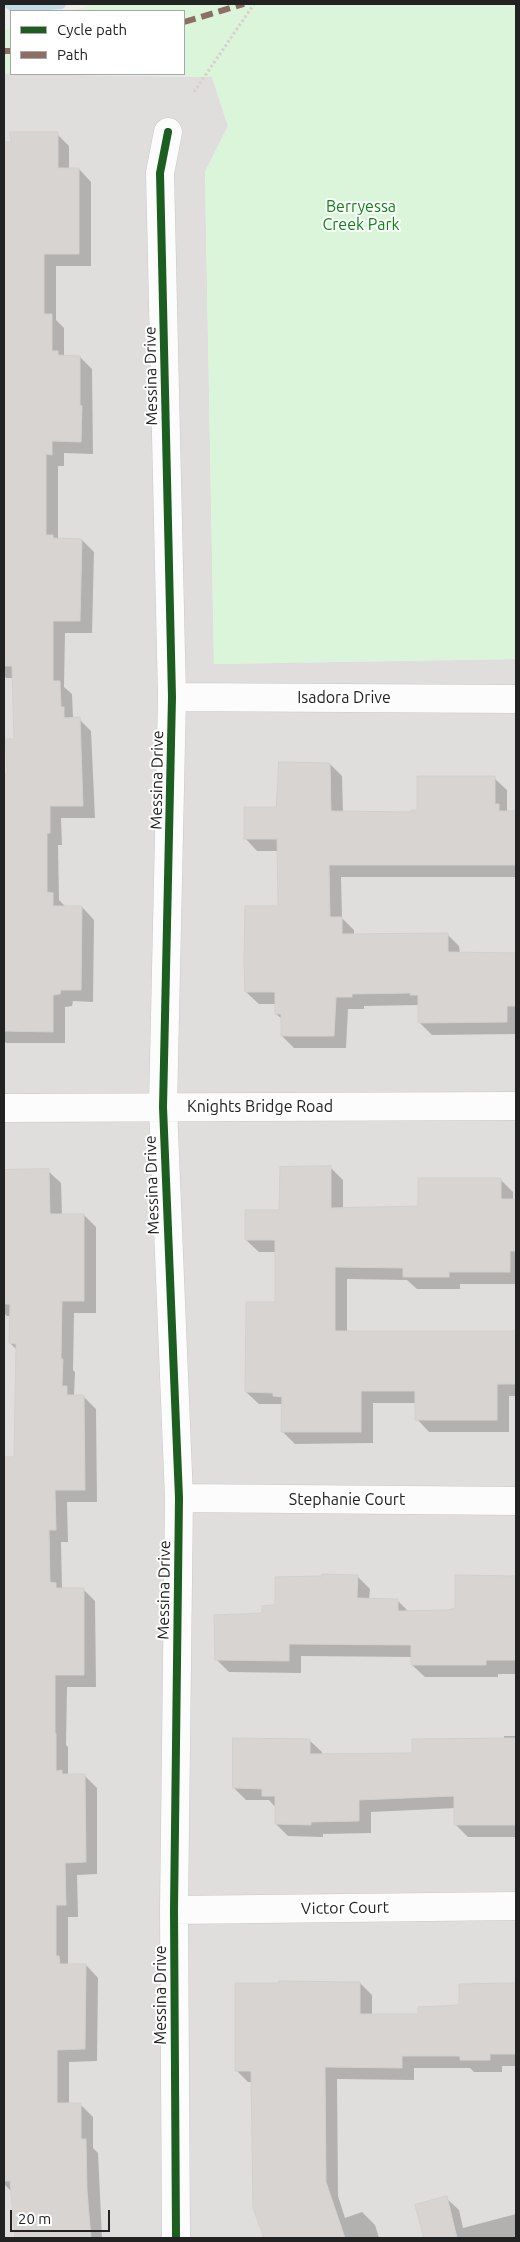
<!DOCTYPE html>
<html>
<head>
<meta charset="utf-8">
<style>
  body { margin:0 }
  #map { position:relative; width:520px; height:2242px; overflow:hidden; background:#f0eeeb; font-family:Ubuntu,sans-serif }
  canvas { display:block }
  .frame { position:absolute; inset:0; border:5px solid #222; pointer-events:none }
  .legend { position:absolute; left:10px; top:10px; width:175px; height:65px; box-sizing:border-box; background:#fff; border:1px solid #a7a7a7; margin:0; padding:6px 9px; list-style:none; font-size:15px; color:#222 }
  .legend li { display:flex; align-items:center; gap:10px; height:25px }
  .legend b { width:25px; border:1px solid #a7a7a7 }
  .scale { position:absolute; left:10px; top:2210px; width:100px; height:22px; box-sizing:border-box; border:2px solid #222; border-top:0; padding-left:6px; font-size:15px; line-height:18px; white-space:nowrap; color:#222; -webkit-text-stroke:4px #fff; paint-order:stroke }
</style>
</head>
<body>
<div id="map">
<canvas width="520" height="2242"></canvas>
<div class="frame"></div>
<ul class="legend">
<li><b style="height:6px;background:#1b5e20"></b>Cycle path</li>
<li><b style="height:6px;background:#8d6e63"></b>Path</li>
</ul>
<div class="scale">20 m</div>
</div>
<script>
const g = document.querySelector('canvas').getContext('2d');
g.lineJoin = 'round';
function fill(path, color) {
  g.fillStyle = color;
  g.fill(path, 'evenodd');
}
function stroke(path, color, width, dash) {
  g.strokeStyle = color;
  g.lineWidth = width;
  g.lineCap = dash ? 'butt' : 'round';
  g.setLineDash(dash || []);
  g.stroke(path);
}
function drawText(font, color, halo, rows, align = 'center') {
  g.font = font + ' Ubuntu,sans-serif';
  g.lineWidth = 4;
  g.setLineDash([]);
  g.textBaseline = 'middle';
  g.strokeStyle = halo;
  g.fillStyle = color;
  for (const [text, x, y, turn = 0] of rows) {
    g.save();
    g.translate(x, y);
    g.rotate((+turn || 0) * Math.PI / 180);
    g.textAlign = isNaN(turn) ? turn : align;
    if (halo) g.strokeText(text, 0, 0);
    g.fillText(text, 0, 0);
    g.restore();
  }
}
fill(new Path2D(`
  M4 74 212 77 228 126 205 172 214 664 516 659V2238H4Z`), '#dfdedc');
fill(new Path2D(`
  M93 4H516V659L214 664 205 172 228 126 212 77 18 74H184V11H73Z
  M11 28V74H4V30Z`), '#daf5da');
fill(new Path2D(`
  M57 134 69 146V169H79L91 182V266H56V320L64 328V357H80L92 369 93 454 64 453V466H58V540H82L94 552 92 633H65L64 687 72 694 73 717 79 719 91 731 95 818H61L62 845H58L59 900 65 906 82 907 94 920 93 1002 73 1001 72 1006 65 1007V1043H6L4 1041V775H8L15 740 13 678H6L4 675V143Z
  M330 764 342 776 343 813H412L494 778 507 790V812H516V877H341L342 918 354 930V935L447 934 459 946 460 954 516 953V1034L432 1035 419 1022V1005L364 1006V1009H348L346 1048H294L282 1036V1019L276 1014V1004H259L246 992 279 908 278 851H257L245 838Z
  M330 1167 343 1180V1209L419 1207 501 1180 513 1192V1201H516V1284H460V1289H417L407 1280 347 1279V1333L516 1332V1396H509V1432H429L417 1419 416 1403H373V1443L295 1444 283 1432V1404H259L246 1392 276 1304V1252H259L246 1240Z
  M4 1171H48L61 1183 62 1215H84L96 1227V1313H74L73 1370 75 1372 74 1395 84 1397 96 1409 97 1502H67L68 1542H61L62 1589H83L95 1601 96 1687H67L66 1745 68 1747V1775H84L97 1788V1874L77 1875 78 1917H68V1965H86L98 1978 97 2061 69 2062V2104H80L93 2117V2148L98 2153 102 2238H15L12 2192 4 2184V1459L16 1458 17 1350 10 1343 11 1316H7L4 1313Z
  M357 1576 370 1589 369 1600H397L409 1612H448L456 1609V1576L516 1577V1674H498V1677H425L412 1665V1657L301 1656V1673L229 1672 217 1660 263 1614 276 1606Z
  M504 1736H516V1837H468L456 1825V1808L371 1812V1833L323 1834V1837L288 1836 276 1824V1808L269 1800H246L234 1788 309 1740 322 1752V1755L414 1754 504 1740Z
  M360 1983 372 1995V2015H419L461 2006 460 1985 516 1984V2066H502V2072H474L470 2068H414V2080L337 2079 338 2196 345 2218 362 2212 375 2225 379 2238H265L254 2208 253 2082H248L236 2070Z
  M446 2198 459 2210 463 2228 516 2214V2238H426L416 2206Z`), '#0003');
stroke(new Path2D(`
  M9 4 13 7 61 4`), '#bfdbe3', 10);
const building = new Path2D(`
  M10 132H58V168H79V254H44V314H52V351H58V355L80 356V405L82 406 81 442 52 441V455L46 454V535H53V538L82 539 80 621H53V681H60L61 707H64V718L80 717 83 806H50V833H47V892L53 893V906H82L81 990H61L60 994 53 995V1032L4 1031V774H7L6 739H14L12 666H4V142H11Z
  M279 762 330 763 331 811 411 812V810H417V776H495V804H499V811H516V865H329L330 917H342V934L448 933V952L516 953V1006H507V1022L418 1023V995H410L411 993 352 994V997H336L334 1036H281V1014H275V992H245L244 962 245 906H278L277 839H244V807H276Z
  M331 1166V1208L418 1206V1178H501V1199H516V1251H510V1272H449V1277H403V1268L335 1267V1331H516V1384H497V1420H415V1391H361V1432H281L282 1397 273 1396V1393L245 1392 246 1302H275V1240H245V1210H279L280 1167Z
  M49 1169 50 1214H84V1301H62L61 1359H63L62 1386H67V1395H84L85 1490H55L56 1530H49L50 1582 56 1583V1588H84V1675H55V1733H56V1771L62 1770V1774H85L86 1862 65 1863 66 1905H56V1956H59L60 1964H86L85 2049 57 2050V2103H81V2139H86L87 2190 91 2238H15L10 2181H4V1457H14L16 1344 9 1343 10 1304H4V1170Z
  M322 1574 358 1575 357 1598 398 1599V1611L448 1610 455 1608V1575L516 1576V1660H486V1665H411V1645L289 1644V1661L215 1660 214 1615 262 1613V1606L275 1605V1577L322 1576Z
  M233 1738 310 1739V1754L412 1753V1739L516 1738V1825H454V1796L359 1800V1821L311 1822V1825L275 1824V1796H262V1789L233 1788Z
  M279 1981 360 1982V2014H418V2007L459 2005V1984L516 1983V2054H490V2060H460V2056H402V2068L325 2067 326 2182 345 2238H264L253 2208 251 2071H235V1983H279Z
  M447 2196 457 2238H424L415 2205Z`);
fill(building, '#d7d4d2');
stroke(building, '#d3d0cc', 1);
const minor = new Path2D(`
  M168 132 160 173 172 697 163 1107 179 1498 174 1910 176 2238
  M172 697 516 699
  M4 1108 516 1106
  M179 1498 516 1501
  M174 1910 516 1906`);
stroke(minor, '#c9c8c7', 29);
stroke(new Path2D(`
  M194 92 254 4`), '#dccecd', 3, [2.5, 2.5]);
stroke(minor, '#fdfcfc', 28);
stroke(new Path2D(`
  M184 22 244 4
  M4 51H11`), '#8d6e63', 6, [12, 6]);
stroke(new Path2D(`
  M168 132 160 173 172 697 163 1107 179 1498 174 1910 176 2238`), '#1b5e20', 8);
drawText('16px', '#0c8416', '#fff', [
  ["Berryessa",361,207],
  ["Creek Park",361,225]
]);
drawText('16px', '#222', '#fff', [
  ["Messina Drive",151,376,-91],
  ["Isadora Drive",344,698],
  ["Messina Drive",157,780,-89],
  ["Knights Bridge Road",260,1107],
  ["Messina Drive",152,1185,-92],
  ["Stephanie Court",347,1500],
  ["Messina Drive",164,1590,-89],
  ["Victor Court",345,1908,-1],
  ["Messina Drive",161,1995,-90]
]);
</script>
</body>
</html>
